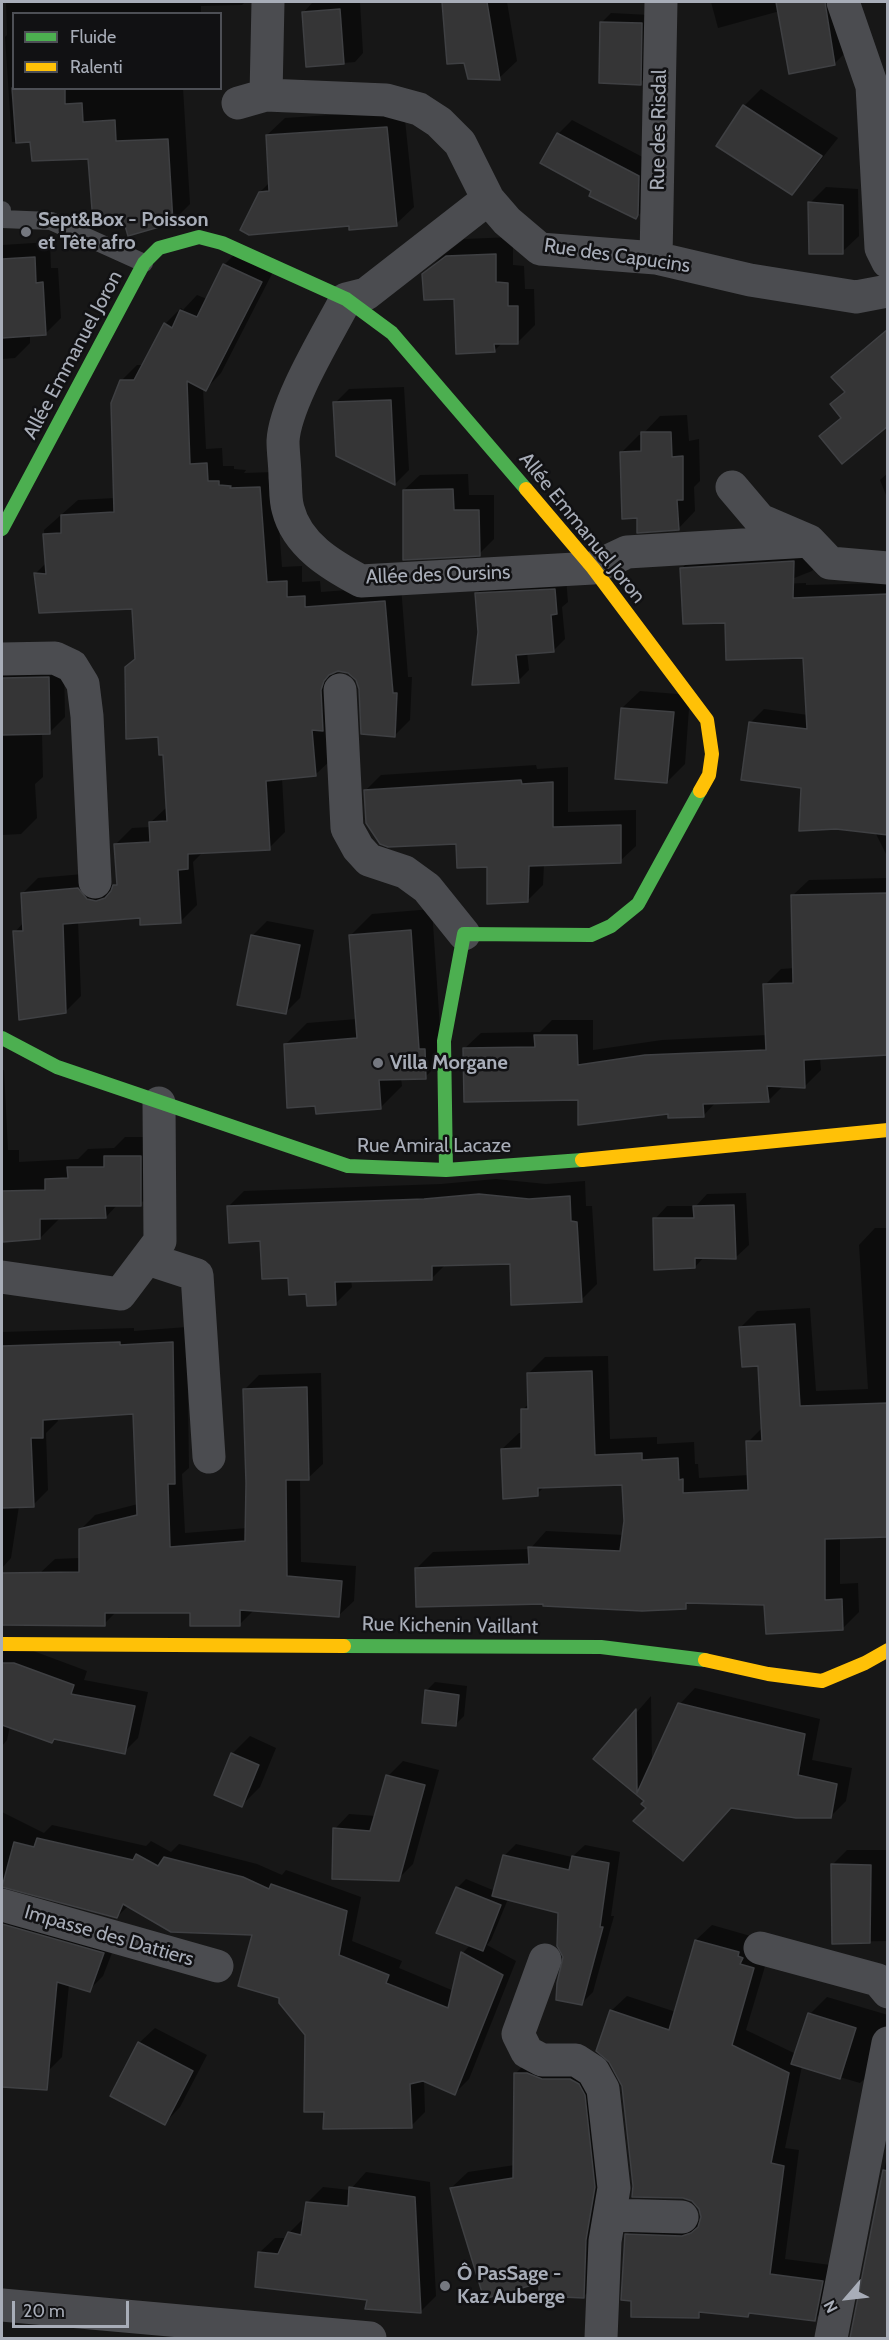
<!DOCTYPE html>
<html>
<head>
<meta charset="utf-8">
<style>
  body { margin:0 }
  #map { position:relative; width:889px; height:2340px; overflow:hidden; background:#171717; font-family:Cabin,sans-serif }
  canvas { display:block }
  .frame { position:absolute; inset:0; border:3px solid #a8adb8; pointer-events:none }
  .legend { position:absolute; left:12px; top:12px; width:210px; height:78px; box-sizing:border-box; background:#111113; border:2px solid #4d4f55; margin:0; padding:8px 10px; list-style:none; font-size:18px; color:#a8adb8 }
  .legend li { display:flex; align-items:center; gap:12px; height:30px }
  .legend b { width:30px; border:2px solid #4d4f55 }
  .north { position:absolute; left:817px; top:2268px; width:60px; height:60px; -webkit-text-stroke:4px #111113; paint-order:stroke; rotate:242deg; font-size:16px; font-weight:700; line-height:24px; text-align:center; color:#a8adb8 }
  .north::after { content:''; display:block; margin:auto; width:21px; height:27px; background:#a8adb8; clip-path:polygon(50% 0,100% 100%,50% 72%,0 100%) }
  .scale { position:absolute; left:12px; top:2301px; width:117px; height:27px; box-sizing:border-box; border:3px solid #a8adb8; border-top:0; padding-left:8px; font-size:18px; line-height:21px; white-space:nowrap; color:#a8adb8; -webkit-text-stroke:4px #111113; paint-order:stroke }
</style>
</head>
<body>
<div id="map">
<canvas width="889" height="2340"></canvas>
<div class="frame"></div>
<ul class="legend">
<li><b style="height:8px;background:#4caf50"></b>Fluide</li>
<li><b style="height:8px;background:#ffc107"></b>Ralenti</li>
</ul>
<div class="north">N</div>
<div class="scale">20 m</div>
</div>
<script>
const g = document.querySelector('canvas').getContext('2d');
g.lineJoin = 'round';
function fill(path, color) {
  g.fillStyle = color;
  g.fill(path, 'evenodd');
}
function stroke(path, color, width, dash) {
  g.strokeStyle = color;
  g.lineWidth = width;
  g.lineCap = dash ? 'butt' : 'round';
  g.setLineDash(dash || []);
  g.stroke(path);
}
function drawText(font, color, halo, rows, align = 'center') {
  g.font = font + ' Cabin,sans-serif';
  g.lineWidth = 5;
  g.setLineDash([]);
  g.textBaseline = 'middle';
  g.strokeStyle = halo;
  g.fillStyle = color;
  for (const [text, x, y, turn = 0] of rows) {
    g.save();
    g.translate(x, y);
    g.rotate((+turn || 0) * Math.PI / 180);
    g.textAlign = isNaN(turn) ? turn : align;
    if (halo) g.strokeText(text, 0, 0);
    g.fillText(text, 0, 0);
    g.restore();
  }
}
fill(new Path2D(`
  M6 2H245L242 5 201 6V14H14V88H183L190 204 172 222 125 220 89 157 32 141 12 142 5 37 7 35Z
  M336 2H360L363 53 355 62 307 66 304 12 312 3Z
  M443 2H507L517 61 499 78 465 61 449 63Z
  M711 2H843L851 47 835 63 780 11 718 28Z
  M611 13 650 15 649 74 640 83 602 22Z
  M761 89 838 138 808 176 791 193 718 146 744 106Z
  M404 110 414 207 396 224 350 225 260 192 270 182 267 135 285 118Z
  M572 120 652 162 650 203 636 218 593 190 558 134Z
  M826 187 858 189 859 236 842 252 810 203Z
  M513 237V265L524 266 525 289H534L535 325 518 342 502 343 494 351 456 297 423 275 441 257 464 239Z
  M50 242 51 268H58L61 318 45 334 30 335V343L15 358 2 359V245Z
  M240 249 276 266 221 373 206 389 203 388 206 449 222 448 223 466H234V469L246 470 244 473 275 472 282 567 302 566V582L320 581 321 592 401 586 408 677H412L410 720 394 736 360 689 357 680 349 672 337 670 338 714 332 759 316 774 282 778 285 832 269 848 203 852 193 862 197 905 181 921 141 917 78 921 81 996 65 1012 15 932 24 922 22 894 38 878 94 873 103 884 115 885 119 882 116 844 132 828 150 827V823L167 807 164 754 159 736 126 668 136 657 134 608 36 573 46 563 44 530 78 500 115 498 121 381 137 365H144L165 324 181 308 183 310 197 295 207 299 224 265Z
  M888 329V424L821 436 842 416 832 404 845 391 833 377Z
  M404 387 409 470 395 484 338 455 335 403 349 389Z
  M687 415 689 441 699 439 700 481 694 487 695 511 678 529 638 517 621 453 639 435H642L660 416Z
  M888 473V500L880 480Z
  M468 474 469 495H494V539L479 554 404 490 420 475Z
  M695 555 825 557 812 571 779 584 806 583V585L888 583V858L875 832 803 787 750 723 764 709 808 715 805 657 727 611 682 568Z
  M566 578 568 602 562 607 565 639 554 650 527 652 529 670 518 681 476 594 488 583Z
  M64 661 65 717 49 733H42L43 777 35 784 37 818 21 834 2 835V668Z
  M640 691 690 695 685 764 667 782 622 708Z
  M536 765 537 769 568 767V812L636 810V846L620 861 544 864 543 885 528 900 488 865 458 843 365 791 381 775Z
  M888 878V1054L820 1058 821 1070 805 1086 784 1085 768 1101 716 1102 703 1116 669 1113 580 1099 464 1049 481 1033 540 1032 552 1020H593V1050L662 1040 767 1035 765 985 781 969 795 968 792 896 809 880Z
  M432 909 440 1028 447 1056 425 1077 401 1078 402 1086 380 1108 316 1104 285 1045 307 1023 357 1019 351 935 372 914Z
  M267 921 314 930 300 998 285 1013 252 936Z
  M2 1070H4L8 1150H19V1162L78 1159 88 1149 114 1148 125 1137H159L160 1185 140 1204H118L106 1217 59 1219 40 1238 2 1232Z
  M496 1179 546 1184 585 1181 586 1206H592L597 1284 581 1300 511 1263 445 1265 431 1279 351 1280 352 1287 336 1303 308 1292 290 1276 262 1240 228 1207 244 1191 441 1184Z
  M746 1193 749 1245 736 1257 705 1256 695 1267 655 1219 667 1206H696L707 1194Z
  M875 1228H888V1535L840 1537V1584L858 1583 859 1612 843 1628 765 1604 690 1602 685 1607 544 1602 416 1569 433 1552 530 1549 546 1531 624 1535 625 1521 624 1483 545 1486 537 1494 502 1449 519 1433H523L522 1410 530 1403 529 1373 545 1357 608 1356 610 1439 657 1437V1444L694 1442 695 1464H698L699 1478 749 1475 748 1442 763 1427 759 1364 741 1327 757 1311 810 1308 816 1391 868 1389 859 1245Z
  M187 1327 189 1468 182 1474 185 1533 247 1528 248 1483 244 1390 259 1375 321 1373 323 1464 308 1478 300 1479 301 1562 356 1566 354 1601 339 1615 255 1609 239 1625 192 1612 117 1611 104 1624 40 1573 55 1559 80 1558V1530L95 1515 138 1504 134 1412 57 1418 58 1421 46 1433 48 1490 33 1505 19 1506 11 1558 2 1568V1332L134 1328V1331Z
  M2 1643 28 1649 87 1671 84 1680 148 1692 138 1738 124 1752 10 1726 7 1740 2 1746Z
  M435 1682 467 1686 464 1716 455 1725 426 1691Z
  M695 1688 820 1719 812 1760 852 1768 846 1801 830 1817 732 1806 683 1859 646 1801 596 1759 651 1696 652 1764 680 1704Z
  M250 1736 276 1748 260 1787 242 1805 232 1754Z
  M403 1761 439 1770 413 1864 398 1879 335 1829 349 1814 376 1816 388 1776Z
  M2 1812 44 1833 52 1825 146 1846 151 1841 171 1852 179 1844 257 1864 282 1875 286 1870 361 1897 352 1941 402 1961 399 1968 454 1991 463 1953 471 1944 457 1888 466 1879 495 1891 504 1856 516 1844 572 1857 585 1845 620 1852 611 1916H614L593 1992 581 2004 565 1957 559 1912 508 1899 491 1940 487 1945 516 1961 469 2079 455 2093 424 2080 425 2112 411 2126 325 2111 307 2034 281 1997 254 1934 128 1906 117 1917 2 1885Z
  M847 1850H888V1941L834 1942 832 1865Z
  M2 1906 117 1940 103 1976 89 1990 69 1984 62 2057 48 2071 2 2058Z
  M712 1925 754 1937 769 1953 746 2030 796 2054 810 2014 827 1997 888 2015 878 2066 860 2083 802 2066 785 2148 799 2150 785 2259 838 2266 830 2304 815 2319 751 2312 747 2315 703 2311 698 2316 627 2235 642 2219 699 2221 702 2217 700 2208 693 2200 634 2186 623 2086 611 2011 627 1996 676 2012 696 1940Z
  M155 2028 207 2055 180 2107 165 2123 139 2043Z
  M532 2057 595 2068 600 2280 583 2297 541 2280 451 2188 468 2172 515 2165V2074Z
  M888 2151V2338H851Z
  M366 2172 430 2182 436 2296 420 2312 369 2299 259 2253 275 2238H287L289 2233 305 2217 307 2203 323 2187 350 2190Z`), '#0007');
const building = new Path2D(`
  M442 2H487L500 80 468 79 464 63 447 64Z
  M776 2H825L835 65 789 74Z
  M340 9 344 64 306 67 302 12Z
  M600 22 642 23 641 85 599 83Z
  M12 88H65V104L82 103 83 122 115 120 116 141 168 139 173 223 128 236 124 222 106 227 104 221 93 222 88 159 32 161 30 142 16 143Z
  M743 105 822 156 792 195 716 146Z
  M387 127 397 226 349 230V226L249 235 240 230 259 192 269 191 266 135Z
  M557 133 639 176 638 215 636 219 589 196 591 191 540 163Z
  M808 202 843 205V254H809Z
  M496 254V282L508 283V306H518V344H494L495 352 456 354 454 299 424 300 422 274 446 256Z
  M35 257 36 283 43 282 46 335 2 338V259Z
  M223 264 262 282 206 391 187 381 190 464 207 463 208 481H219V485L231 486 230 488 260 487 267 582 287 581V597L305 596V607L385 601 393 693H397L395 737 361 734 359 689 356 680 348 673 338 671 329 675 324 681 321 690 323 731 312 730 316 776 266 781 270 850 188 854V869L178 870 181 923 140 925V918L63 924 66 1013 19 1020 13 931H23L21 893 78 888 87 899 96 901 105 898 111 891 113 885H117L114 844 150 842 149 822 167 821 163 755H159L158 737 126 739 125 667 135 659 132 609 39 613 34 573 46 574 43 534 61 533V515L114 512 111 403 120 380H134L164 323 172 328 180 310 197 317Z
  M888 329V426L842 464 819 436 841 418 830 404 845 392 831 377Z
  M391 400 395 485 336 456 333 402Z
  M641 432H671L672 457 683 456V500H677L679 530 637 533V518L622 519 620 452 641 451Z
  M453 489 454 510H479L480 556 403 560V490Z
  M794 561 793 598 888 594V835L836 829 799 831 801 788 741 780 749 722 807 729 803 658 726 660 725 623 683 624 680 568Z
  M555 589 557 614 551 615 554 652 516 655 519 683 472 685 478 632 475 593Z
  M49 677 50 734 2 735V678Z
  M621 708 674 712 667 783 615 779Z
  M521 780 522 784 553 782V827L621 825V863L529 866 528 902 487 904V867L457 868 456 844 388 847 380 844 366 823 364 790Z
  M888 893V1055L804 1060 805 1088 767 1086 769 1102 703 1104 704 1117 668 1118V1114L578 1125V1100L464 1102 463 1048 535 1047 534 1035H577L578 1065 645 1055 766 1050 763 984 793 983 791 895Z
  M411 930 419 1049H425L426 1079 379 1080 381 1109 316 1114 315 1106 287 1108 284 1044 357 1038 349 935Z
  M251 935 300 945 286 1014 237 1005Z
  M104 1156H141V1206H105L106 1218 40 1219V1239L3 1242 2 1191 45 1190V1179L68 1178 67 1167H104Z
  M479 1194 529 1199 570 1196 571 1221 577 1222 582 1302 511 1305 510 1264 432 1266V1280L335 1282 336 1305 307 1306 306 1294 289 1295 288 1278 262 1279 260 1241 229 1243 227 1206 424 1199Z
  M734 1205 736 1259 695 1258V1268L654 1270 653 1218H694L693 1206Z
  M795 1324 800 1406 888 1403V1537L825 1539V1600L842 1599 843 1630 766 1634 764 1605 686 1603V1609L642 1611 543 1606V1604L416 1607 415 1568 529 1564 528 1547 620 1551 624 1521 622 1485 538 1488V1496L503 1499 501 1449 521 1448V1409H528L527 1373 592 1371 595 1455 642 1453V1460L678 1458 679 1480 683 1479V1493L748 1490 746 1441H762L758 1366 742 1367 739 1327Z
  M120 1342V1345L173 1342 175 1484H168L170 1547 245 1541 246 1483 243 1389 307 1387 309 1480H286L287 1576 342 1581 339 1617 240 1610V1626H190V1613H105V1626L2 1625V1573L79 1572V1529L137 1515 133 1414 43 1420V1438H31L34 1507 2 1508V1346Z
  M2 1663H14L74 1685 71 1694 135 1706 125 1754 54 1739 52 1743 2 1725Z
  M425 1690 459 1695 456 1726 422 1723Z
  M678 1703 805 1734 798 1775 837 1784 831 1818H796L731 1808 683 1861 633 1821 646 1808 641 1804 644 1801 593 1759 636 1709 637 1793Z
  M231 1753 259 1765 242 1807 214 1795Z
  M386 1775 425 1785 399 1881 332 1879 333 1828 370 1831Z
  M37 1838 133 1860 136 1854 158 1866 164 1857 243 1877 269 1889 271 1884 347 1911 339 1955 389 1975 386 1983 448 2008 461 1952 503 1975 455 2095 423 2081 410 2084 412 2128 323 2129 324 2112H304L305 2035 279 2003V1998L238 1986 252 1935 171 1932 123 1904 117 1918 2 1887 14 1842 34 1847Z
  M503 1855 569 1870 572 1856 609 1863 600 1927H603L582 2005 556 2000 557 1983 563 1957 557 1946 558 1913 492 1896Z
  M831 1864 871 1865 870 1943 832 1944Z
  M456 1887 501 1905 483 1951 436 1933Z
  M2 1924 104 1953 90 1992 57 1982 47 2090 2 2087Z
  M695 1940 739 1952 738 1956 743 1958 740 1964 754 1968 732 2045 789 2073 771 2163 784 2166 770 2274 823 2281 815 2321 749 2313 748 2317 699 2312V2318L631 2317V2301L621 2300 625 2234 682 2236 691 2233 698 2227 701 2217 699 2209 692 2201 683 2198 632 2197 633 2186 622 2086 609 2062 596 2051 610 2010 669 2030Z
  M808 2013 856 2028 840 2079 791 2064Z
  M138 2042 193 2071 165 2125 110 2096Z
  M514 2073H527L542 2079H570L579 2084 585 2095 595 2187 586 2240 584 2298 539 2296V2283L484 2299 450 2188 513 2178Z
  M883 2170 888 2171V2338H850Z
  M349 2187 415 2197 421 2313 365 2309 367 2300 255 2287 258 2252 278 2254 288 2232 301 2235 306 2202 348 2206Z`);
fill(building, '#353536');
stroke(building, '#3f4043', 1.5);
stroke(new Path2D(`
  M2 210V219L51 221 144 263`), '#4b4c50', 18);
stroke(new Path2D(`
  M843 2 872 86 881 248 888 262
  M266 95 268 2
  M238 103 266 95 386 100 419 109 439 122 460 143 488 199 507 221 540 249 656 258 750 280 856 297 888 291
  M488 199 366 294 346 299C328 334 285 403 283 441 283 453 285 465 285 477 286 487 285 499 288 509 297 545 331 565 361 581L593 568 627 552 809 541
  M656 258 661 2
  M732 487 760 520 809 541 830 563 888 568
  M2 659 55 658 72 666 83 684 87 716 95 882
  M340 690 347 828 358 848 369 860 405 872 427 888 464 934
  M148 1259 197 1275 209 1457
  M2 1277 120 1294 160 1241 159 1103
  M2 1905 217 1966
  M760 1948 878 1980 888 1992
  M545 1960 518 2034 527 2052 542 2060H576L593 2071 603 2089 614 2188 605 2241 601 2338
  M610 2215 682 2217
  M2 2305 370 2338
  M831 2338 888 2043`), '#4b4c50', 33);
stroke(new Path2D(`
  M2 529 144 263 159 248 199 237 222 243 346 299 392 333 526 489
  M2 1038 57 1067 348 1166 446 1170 582 1160
  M446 1170 444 1041 464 934 591 935 611 926 638 904 700 791
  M344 1646 601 1647 705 1660`), '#4caf50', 14);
stroke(new Path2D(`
  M526 489 593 568 707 720 712 754 709 775 700 791
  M582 1160 888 1130
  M2 1644 344 1646
  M705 1660 768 1674 822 1681 865 1663 888 1650`), '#ffc107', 14);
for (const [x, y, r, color] of [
  [26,232,6,"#757880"],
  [378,1063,6,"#757880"],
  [445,2286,6,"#757880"]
]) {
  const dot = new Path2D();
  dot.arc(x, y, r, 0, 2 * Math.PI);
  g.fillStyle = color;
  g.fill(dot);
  stroke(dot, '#111113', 2);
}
drawText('20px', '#a8adb8', '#111113', [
  ["Rue des Risdal",659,130,-89],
  ["Rue des Capucins",617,256,8],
  ["Allée Emmanuel Joron",73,355,-62],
  ["Allée Emmanuel Joron",582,528,51],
  ["Allée des Oursins",438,575,-2],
  ["Rue Amiral Lacaze",434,1146],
  ["Rue Kichenin Vaillant",450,1626,1],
  ["Impasse des Dattiers",109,1936,16]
]);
drawText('bold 20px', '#a8adb8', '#111113', [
  ["Sept&Box - Poisson",38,220],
  ["et Tête afro",38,243],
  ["Villa Morgane",390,1063],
  ["Ô PasSage -",457,2274],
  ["Kaz Auberge",457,2297]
], 'left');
</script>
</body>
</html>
